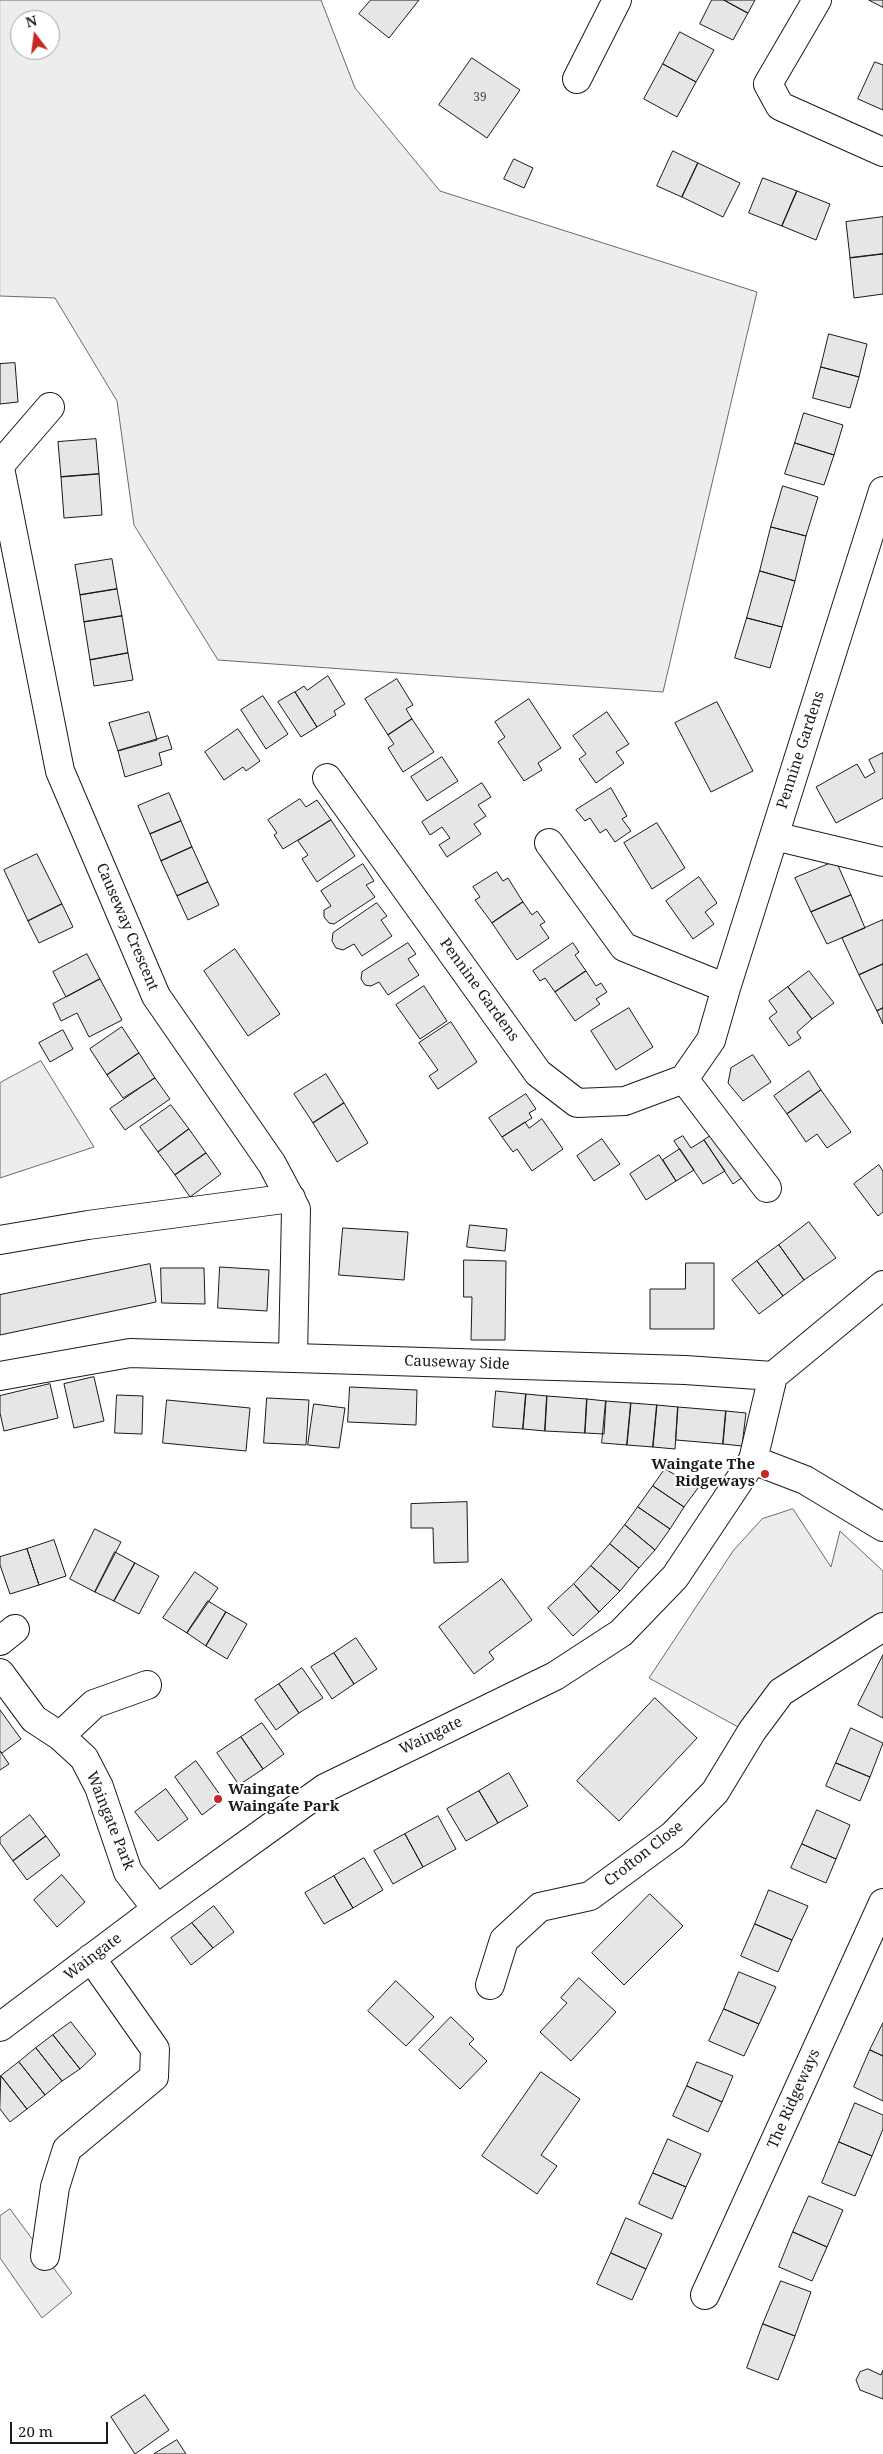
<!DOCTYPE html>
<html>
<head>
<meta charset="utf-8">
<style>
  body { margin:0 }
  #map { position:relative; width:883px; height:2454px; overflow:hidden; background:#fff; font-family:"Noto Serif",serif }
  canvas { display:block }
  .north { position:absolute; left:10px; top:10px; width:50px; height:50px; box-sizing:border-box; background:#fff; border:1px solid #a3a3a3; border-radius:50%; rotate:345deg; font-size:14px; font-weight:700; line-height:20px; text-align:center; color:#1a1a1a }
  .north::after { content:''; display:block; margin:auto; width:18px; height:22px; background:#c62828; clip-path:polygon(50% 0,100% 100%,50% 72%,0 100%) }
  .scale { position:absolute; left:10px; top:2422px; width:98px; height:22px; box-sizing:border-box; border:2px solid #1a1a1a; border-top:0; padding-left:6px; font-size:15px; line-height:18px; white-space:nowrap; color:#1a1a1a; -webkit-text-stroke:4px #fff; paint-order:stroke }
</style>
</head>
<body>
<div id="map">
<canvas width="883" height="2454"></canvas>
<div class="north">N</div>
<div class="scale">20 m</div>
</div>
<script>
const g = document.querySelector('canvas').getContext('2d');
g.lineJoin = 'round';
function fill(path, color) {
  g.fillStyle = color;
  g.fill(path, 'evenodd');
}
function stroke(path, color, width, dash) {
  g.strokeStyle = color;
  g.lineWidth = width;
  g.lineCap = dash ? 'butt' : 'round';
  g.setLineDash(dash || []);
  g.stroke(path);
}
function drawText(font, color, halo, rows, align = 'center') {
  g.font = font + ' "Noto Serif",serif';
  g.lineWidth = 4;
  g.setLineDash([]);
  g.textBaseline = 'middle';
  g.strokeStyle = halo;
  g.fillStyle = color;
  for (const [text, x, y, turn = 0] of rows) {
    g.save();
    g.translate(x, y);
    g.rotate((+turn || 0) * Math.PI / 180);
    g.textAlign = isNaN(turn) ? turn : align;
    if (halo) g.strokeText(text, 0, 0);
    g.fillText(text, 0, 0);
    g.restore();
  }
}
const built = new Path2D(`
  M0 0H321L355 88 440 191 757 292 663 692 218 660 134 525 117 401 55 298 0 296ZM20 20H50V50H20Z
  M41 1061 94 1147 0 1178V1083Z
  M793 1509 831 1567 840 1531 883 1571V1614L738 1727 649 1678 733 1551 762 1519Z
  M10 2209 72 2293 42 2318 0 2258V2216Z`);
fill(built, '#ededed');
stroke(built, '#6a6a6a', 1);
const building = new Path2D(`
  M371 0H419L389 38 359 14Z
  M712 0H724L748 13 733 40 700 24Z
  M724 0H755L748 13Z
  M869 0H883V7Z
  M680 32 714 50 696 82 663 64Z
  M472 58 520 90 487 138 439 105Z
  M875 62 883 65V110L858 99Z
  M663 64 696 82 677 117 644 99Z
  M673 151 698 163 682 197 657 186Z
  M514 159 533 168 524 188 504 179Z
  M698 163 740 183 723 217 682 197Z
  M763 178 797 191 782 226 749 213Z
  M797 191 830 204 816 240 782 226Z
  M883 217V254L850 258 846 222Z
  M883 254V294L854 298 850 258Z
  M829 334 867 344 859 377 821 367Z
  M15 363 18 402 0 404V364Z
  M821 367 859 377 850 408 813 398Z
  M804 413 843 425 834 455 795 443Z
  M96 439 99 474 61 477 58 442Z
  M795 443 834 455 824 485 785 474Z
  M99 474 102 515 64 518 61 477Z
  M783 486 818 497 806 536 771 527Z
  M771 527 806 536 795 581 760 571Z
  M112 559 117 589 80 595 75 565Z
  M760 571 795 581 782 627 747 618Z
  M117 589 122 616 84 622 80 595Z
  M122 616 128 653 90 660 84 622Z
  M747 618 782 627 770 668 735 658Z
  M128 653 133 680 94 686 90 660Z
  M328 676 345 704 334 711 336 715 317 727 295 692 304 686 307 690Z
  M397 679 413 705 406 709 412 719 388 735 365 699Z
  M295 692 317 727 301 737 278 702Z
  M263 696 288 734 266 749 241 710Z
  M529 699 561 748 538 763 542 770 524 781 498 742 505 737 495 722Z
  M717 702 753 771 711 792 675 723Z
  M149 712 157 740 118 751 109 723Z
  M607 712 629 744 616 752 624 763 596 783 579 759 586 754 573 736Z
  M412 719 434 752 403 772 388 748 394 744 388 735Z
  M238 729 260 761 246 771 243 767 224 780 205 752Z
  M168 736 172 749 159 753 162 765 125 777 118 751Z
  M883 753V798L836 823 816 787 857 764 865 778 875 772 869 760Z
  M442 757 458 781 427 801 411 777Z
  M482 783 491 797 478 805 486 816 474 824 481 834 447 857 439 845 450 838 442 827 430 835 422 822Z
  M611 788 627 816 622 819 631 831 615 842 606 829 600 833 590 818 585 821 576 810Z
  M169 793 181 821 150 834 138 806Z
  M300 799 306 807 317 800 331 820 283 849 274 835 277 833 268 820Z
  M331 820 355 856 317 882 302 859 308 855 298 841Z
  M181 821 192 847 161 861 150 834Z
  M657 823 685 868 652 889 624 843Z
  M192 847 208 882 177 896 161 861Z
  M37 854 62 904 28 921 4 870Z
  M836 861 851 895 811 912 795 878Z
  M363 864 374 881 366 885 375 897 334 924 329 923 324 917V910L331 906 321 891Z
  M497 872 503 881 508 878 523 902 492 923 475 900 480 897 473 887Z
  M699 877 717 903 705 912 714 924 693 939 666 901Z
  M208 882 219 905 188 920 177 896Z
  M851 895 865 928 827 944 811 912Z
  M523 902 532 915 537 911 545 922 540 925 549 938 517 960 492 923Z
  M377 903 387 916 381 920 392 936 362 956 354 944 343 950 336 948 332 941 333 933Z
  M62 904 73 927 39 943 28 921Z
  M883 920V964L859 975 842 938Z
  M408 943 416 954 408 959 419 975 388 995 379 982 371 986 365 985 361 979 362 972Z
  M573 943 579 952 575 955 586 971 555 992 545 978 540 981 533 971Z
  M235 949 280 1014 248 1036 204 971Z
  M87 954 100 979 66 997 53 972Z
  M883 964V1008L877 1011 859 975Z
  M586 971 596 986 601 983 607 992 596 999 600 1004 575 1021 555 992Z
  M809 971 834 1003 812 1019 788 987Z
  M100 979 122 1020 89 1037 77 1013 61 1021 53 1004Z
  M424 986 447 1021 420 1039 396 1005Z
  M788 987 812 1019 797 1032 801 1038 789 1046 769 1018 777 1012 769 1001Z
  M629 1008 653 1047 616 1070 591 1031Z
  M883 1008V1024L877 1011Z
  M451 1022 477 1062 438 1089 429 1076 438 1070 419 1043Z
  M122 1027 139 1053 107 1075 90 1049Z
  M63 1030 73 1049 50 1062 39 1043Z
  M139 1053 155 1078 123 1098 107 1075Z
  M753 1055 771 1082 743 1101 728 1083 731 1068Z
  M809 1071 821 1090 787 1114 774 1096Z
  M326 1074 344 1103 313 1123 294 1094Z
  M155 1078 170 1099 125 1130 110 1109Z
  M821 1090 851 1132 827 1148 817 1134 806 1142 787 1114Z
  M526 1094 536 1109 529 1113 532 1118 502 1137 489 1118Z
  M344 1103 368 1143 337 1162 313 1123Z
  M171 1105 189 1129 158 1152 140 1127Z
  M542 1119 563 1149 532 1171 517 1149 513 1152 502 1137 525 1122 529 1128Z
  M189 1129 206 1153 175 1175 158 1152Z
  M720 1130 749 1173 733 1184 704 1140Z
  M683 1136 691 1148 704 1140 725 1171 703 1184 674 1141Z
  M602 1139 620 1164 594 1181 577 1156Z
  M680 1149 694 1170 676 1181 663 1160Z
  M206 1153 221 1174 190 1197 175 1175Z
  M659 1155 676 1181 646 1200 630 1174Z
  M879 1165 883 1171V1212L878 1216 854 1184Z
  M809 1222 836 1258 804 1280 779 1245Z
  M470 1225 507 1229 505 1251 467 1247Z
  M343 1228 408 1232 404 1280 339 1275Z
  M779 1245 804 1280 783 1296 757 1261Z
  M464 1260 506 1261 505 1340H471L472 1297H464Z
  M757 1261 783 1296 759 1314 732 1280Z
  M686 1263H714V1329H650V1289H685Z
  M150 1264 156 1302 0 1335V1295Z
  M220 1267 269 1270 267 1311 218 1308Z
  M161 1268H204L205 1304 162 1303Z
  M94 1377 104 1421 74 1428 64 1384Z
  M50 1384 58 1418 4 1431 0 1413V1396Z
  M350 1387 417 1390 416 1425 348 1422Z
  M496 1391 526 1394 523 1429 493 1427Z
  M526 1394 547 1396 545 1431 523 1429Z
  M117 1395 143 1396 142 1434 115 1433Z
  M547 1396 587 1399 585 1433 545 1431Z
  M267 1398 309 1400 306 1445 264 1443Z
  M587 1399 606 1401 604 1434 585 1433Z
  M167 1400 250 1408 246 1451 163 1443Z
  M606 1401 631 1403 627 1445 602 1443Z
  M631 1403 657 1405 653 1447 627 1445Z
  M314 1404 345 1408 339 1448 308 1445Z
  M657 1405 678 1407 675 1449 653 1447Z
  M678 1407 726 1411 723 1444 676 1440Z
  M726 1411 746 1413 742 1446 723 1444Z
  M665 1469 698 1488 684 1507 653 1486Z
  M653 1486 684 1507 670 1529 638 1507Z
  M467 1502 468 1562 434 1563 433 1528H411V1504Z
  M638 1507 670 1529 655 1550 625 1525Z
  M625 1525 655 1550 639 1568 610 1544Z
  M95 1529 121 1542 95 1592 70 1579Z
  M54 1540 66 1576 39 1585 27 1549Z
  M610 1544 639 1568 620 1591 591 1566Z
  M27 1549 39 1585 10 1594 0 1565V1557Z
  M115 1552 135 1563 114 1601 95 1592Z
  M135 1563 159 1576 139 1614 114 1601Z
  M591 1566 620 1591 599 1612 574 1584Z
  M195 1572 218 1588 187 1633 163 1618Z
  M502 1579 532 1620 489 1652 494 1659 474 1674 439 1627Z
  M574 1584 599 1612 573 1636 548 1608Z
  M208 1601 226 1612 206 1646 187 1633Z
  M226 1612 247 1624 227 1659 206 1646Z
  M356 1638 377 1669 354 1684 334 1653Z
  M334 1653 354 1684 332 1699 311 1667Z
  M883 1655V1718L858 1705Z
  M302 1668 323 1698 299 1713 279 1684Z
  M279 1684 299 1713 276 1730 255 1700Z
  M655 1698 697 1738 619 1821 577 1781Z
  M0 1710 21 1739 2 1753 0 1751Z
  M262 1723 284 1754 263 1769 241 1737Z
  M851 1728 883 1743 870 1777 836 1763Z
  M241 1737 263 1769 239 1785 217 1753Z
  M0 1751 9 1764 0 1770Z
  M196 1761 223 1799 202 1815 175 1777Z
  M836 1763 870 1777 860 1801 826 1786Z
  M509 1773 528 1806 498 1823 479 1791Z
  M166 1789 188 1819 158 1841 135 1812Z
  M479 1791 498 1823 466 1841 447 1809Z
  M817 1810 850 1825 836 1859 802 1844Z
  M30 1815 46 1836 13 1861 0 1843V1838Z
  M438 1816 456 1849 423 1867 405 1834Z
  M405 1834 423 1867 393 1884 374 1851Z
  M46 1836 60 1855 27 1880 13 1861Z
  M802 1844 836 1859 826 1883 791 1868Z
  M364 1858 383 1890 353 1908 334 1876Z
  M62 1875 85 1902 57 1927 34 1900Z
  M334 1876 353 1908 324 1924 305 1893Z
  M769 1890 808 1906 792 1940 755 1924Z
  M650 1894 683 1926 624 1985 592 1953Z
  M214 1906 234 1932 213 1948 192 1923Z
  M192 1923 213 1948 191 1965 171 1938Z
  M755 1924 792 1940 778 1972 741 1956Z
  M739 1972 776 1987 759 2024 724 2009Z
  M579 1978 616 2012 571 2061 540 2032 567 2003 561 1998Z
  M396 1981 434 2017 406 2046 368 2011Z
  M724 2009 759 2024 744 2056 709 2041Z
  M451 2017 474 2039 469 2044 487 2061 460 2089 419 2050Z
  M71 2022 96 2054 80 2069 53 2035Z
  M883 2023V2056L870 2050Z
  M53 2035 80 2069 62 2081 36 2048Z
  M36 2048 62 2081 45 2095 19 2062Z
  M870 2050 883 2056V2101L854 2087Z
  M19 2062 45 2095 27 2109 1 2076Z
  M697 2062 733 2076 722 2102 687 2086Z
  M541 2072 580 2099 541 2155 557 2166 537 2194 482 2156Z
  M1 2076 27 2109 10 2122 0 2109Z
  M687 2086 722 2102 708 2132 673 2116Z
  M855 2103 883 2115V2129L872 2156 839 2142Z
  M668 2139 701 2154 686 2187 653 2173Z
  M839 2142 872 2156 855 2196 822 2183Z
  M653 2173 686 2187 672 2219 639 2204Z
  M809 2196 843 2210 827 2247 793 2232Z
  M626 2218 662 2234 646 2269 611 2253Z
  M793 2232 827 2247 812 2281 779 2267Z
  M611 2253 646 2269 632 2300 597 2284Z
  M781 2281 811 2292 795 2336 763 2324Z
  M763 2324 795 2336 778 2380 747 2368Z
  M868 2369 881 2375 883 2370V2399L860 2390 856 2380 860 2372Z
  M145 2395 169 2430 135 2454 111 2417Z
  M177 2440 186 2454H154Z`);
fill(building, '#e6e6e6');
stroke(building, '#1a1a1a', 1);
const minor = new Path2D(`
  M817 0 768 84 780 106 883 152
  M577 79 617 0
  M0 465 50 407
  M0 468 60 771 156 996 272 1164 296 1209 293 1357
  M327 778 538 1073 577 1103 625 1101 684 1079 711 1040 726 988 883 491
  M774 836 883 862
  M549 843 624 947 726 988
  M684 1079 767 1188
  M0 1240 88 1225 291 1198
  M0 1376 130 1353 685 1370 773 1376 883 1285
  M753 1460 805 1480 883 1527
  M0 1641 15 1629
  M0 1673 34 1719 60 1736 84 1758 99 1787 128 1872 157 1909
  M60 1736 94 1704 147 1685
  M490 1985 504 1940 540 1907 590 1896 673 1835 715 1792 752 1731 781 1692 883 1627
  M0 2027 157 1909 325 1788 555 1676 621 1633 675 1577 753 1460 773 1376
  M45 2256 55 2187 67 2149 154 2077 155 2049 91 1958
  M705 2295 883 1903`);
stroke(minor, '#1a1a1a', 30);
stroke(minor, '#fff', 28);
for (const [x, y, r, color] of [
  [765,1474,5,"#c62828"],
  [218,1799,5,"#c62828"]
]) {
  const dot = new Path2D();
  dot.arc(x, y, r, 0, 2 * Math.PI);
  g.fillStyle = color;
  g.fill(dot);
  stroke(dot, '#fff', 2);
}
drawText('12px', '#4d4d4d', null, [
  ["39",480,98]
]);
drawText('15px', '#1a1a1a', '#fff', [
  ["Pennine Gardens",801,750,-72],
  ["Causeway Crescent",127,927,67],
  ["Pennine Gardens",479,990,54],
  ["Causeway Side",457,1363,2],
  ["Waingate",431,1736,-26],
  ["Waingate Park",110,1821,68],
  ["Crofton Close",644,1854,-38],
  ["Waingate",93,1957,-37],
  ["The Ridgeways",794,2099,-66]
]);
drawText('bold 15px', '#1a1a1a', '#fff', [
  ["Waingate The",755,1465],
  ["Ridgeways",755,1482],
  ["Waingate",228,1790,"left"],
  ["Waingate Park",228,1807,"left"]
], 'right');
</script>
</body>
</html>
